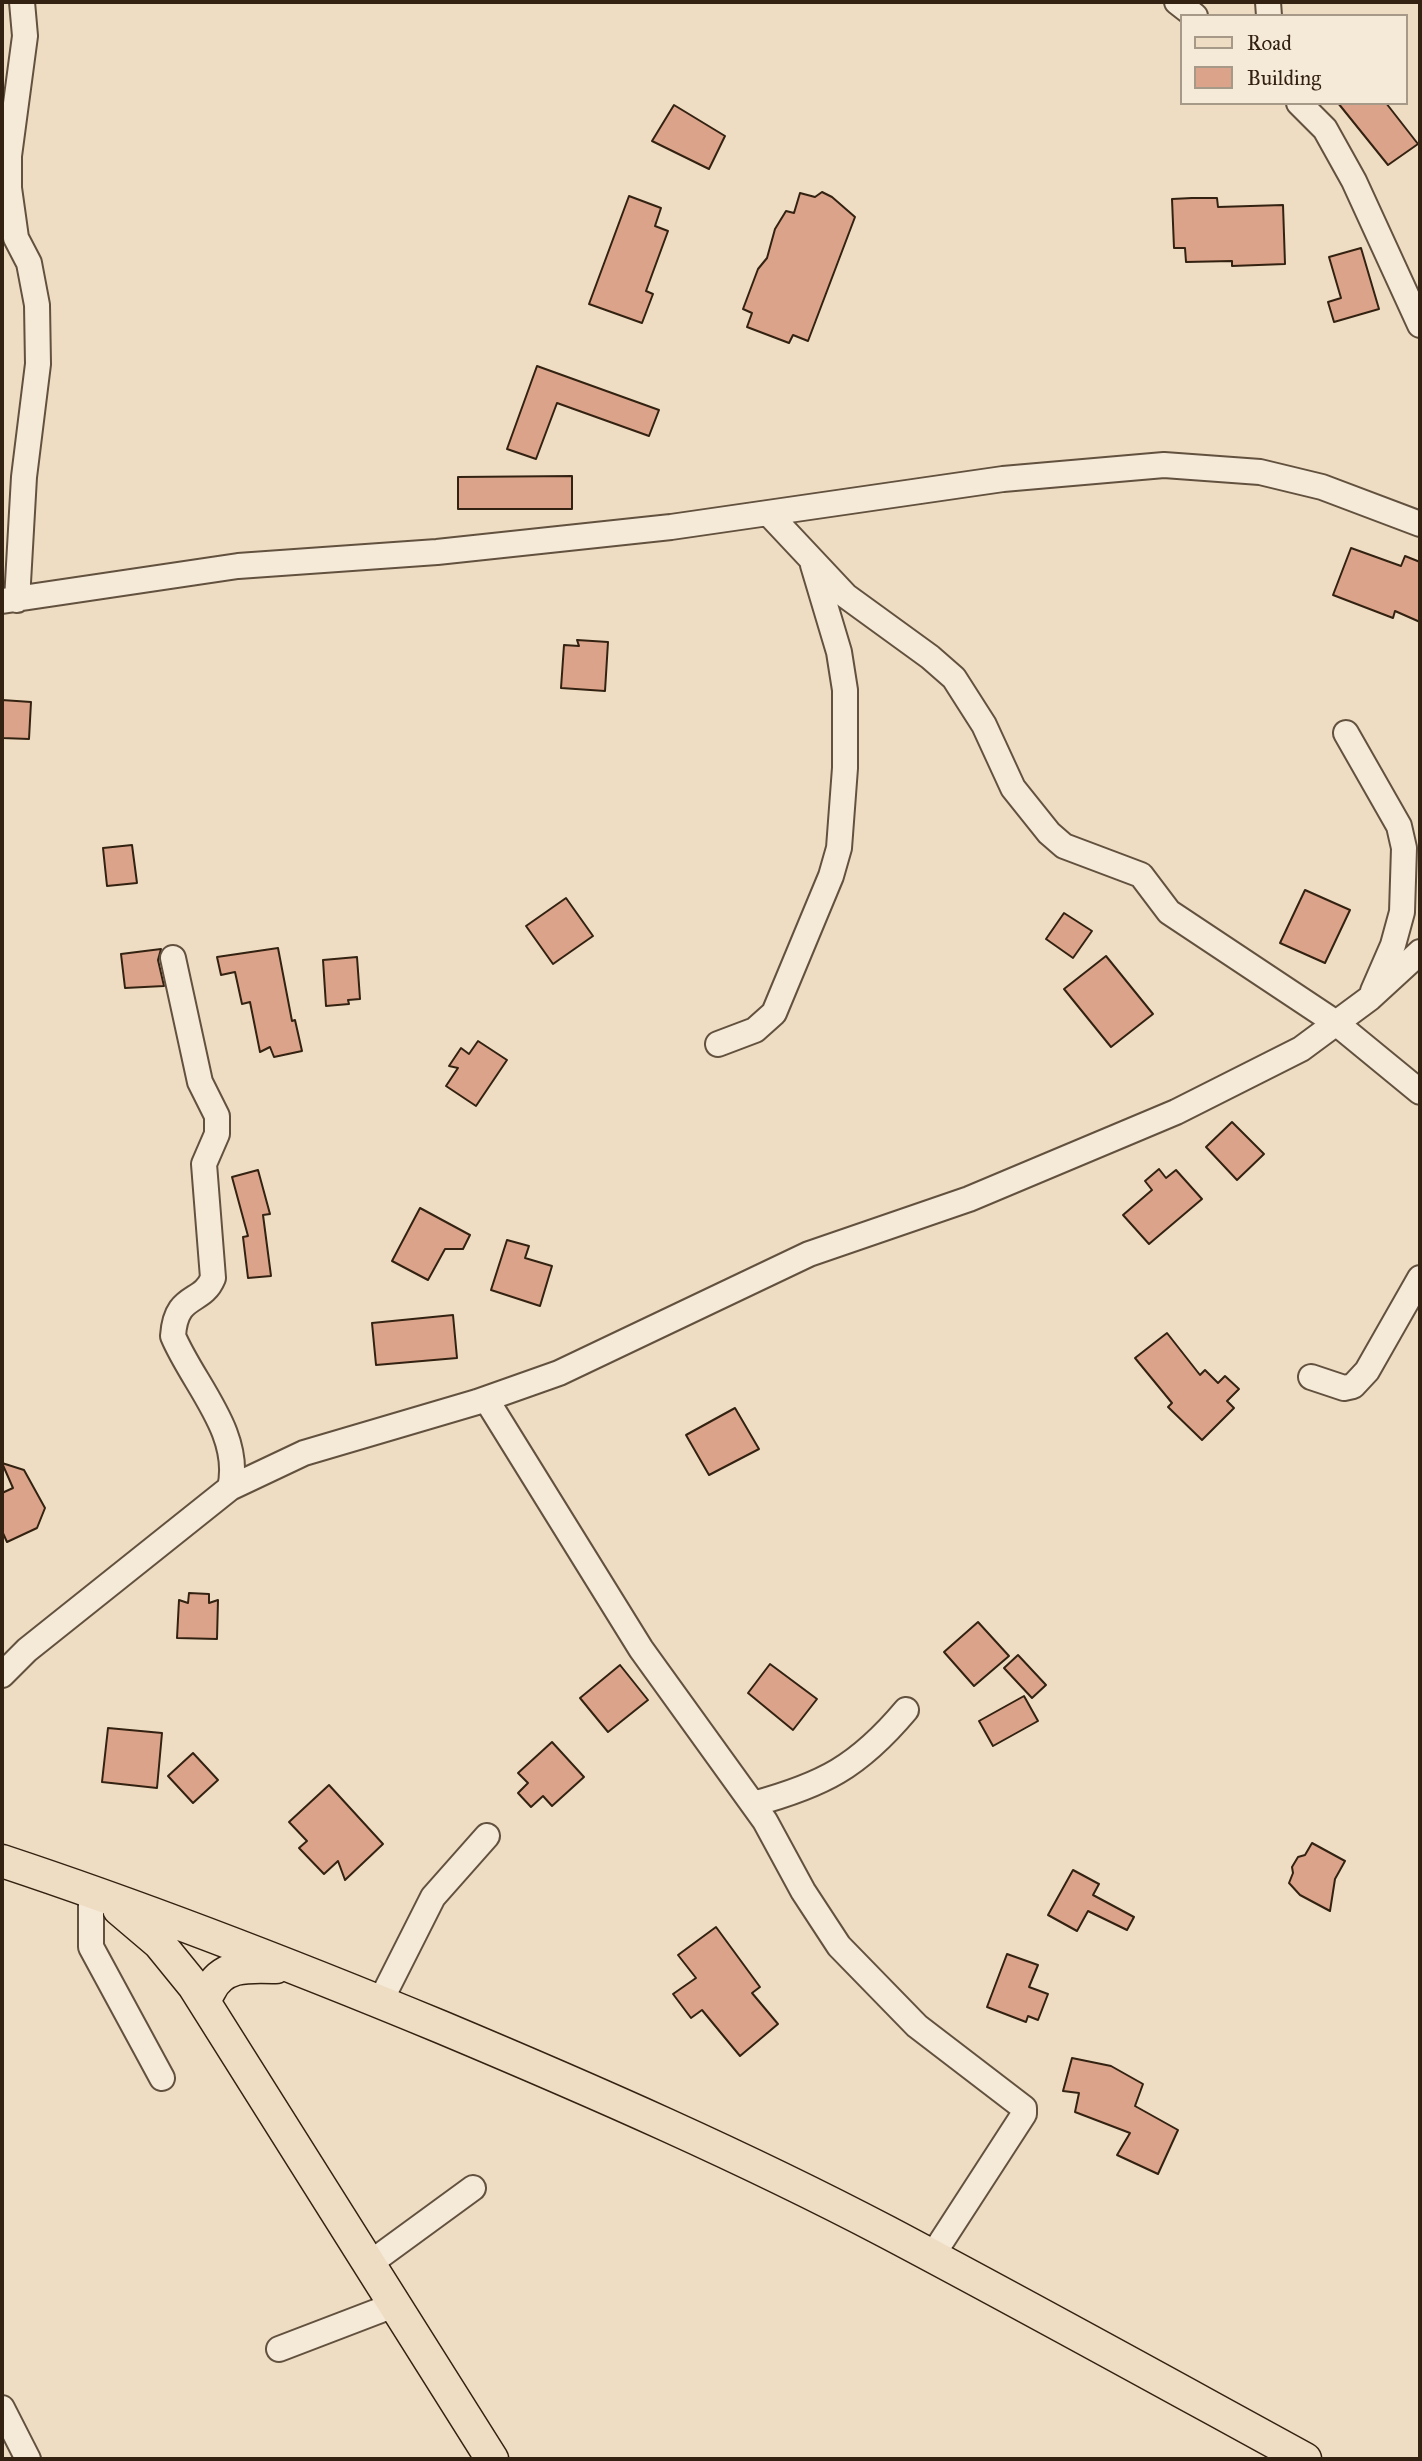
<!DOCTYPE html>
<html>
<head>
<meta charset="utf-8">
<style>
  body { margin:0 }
  #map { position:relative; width:1422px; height:2461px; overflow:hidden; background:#efddc3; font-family:"IM FELL Great Primer",serif }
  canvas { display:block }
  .frame { position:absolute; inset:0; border:4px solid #321; pointer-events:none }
  .legend { position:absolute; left:1180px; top:14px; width:228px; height:91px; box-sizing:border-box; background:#f5e9d8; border:2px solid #a79988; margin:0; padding:9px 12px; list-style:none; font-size:21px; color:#321 }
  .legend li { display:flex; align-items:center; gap:14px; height:35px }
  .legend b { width:35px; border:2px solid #a79988 }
</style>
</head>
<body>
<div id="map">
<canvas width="1422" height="2461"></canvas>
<div class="frame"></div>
<ul class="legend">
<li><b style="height:9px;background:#efddc3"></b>Road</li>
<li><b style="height:19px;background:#dba389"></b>Building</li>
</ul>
</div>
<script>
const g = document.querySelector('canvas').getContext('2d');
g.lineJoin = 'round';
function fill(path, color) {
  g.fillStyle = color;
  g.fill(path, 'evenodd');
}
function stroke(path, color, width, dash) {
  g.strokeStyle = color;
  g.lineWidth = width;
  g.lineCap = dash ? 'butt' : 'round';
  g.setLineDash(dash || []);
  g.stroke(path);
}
const building = new Path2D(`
  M1338 103H1386L1418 144 1388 165Z
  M674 105 725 136 709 169 652 141Z
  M822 192 832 197 855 217 808 341 793 335 789 343 747 327 752 313 743 309 758 269 767 258 775 229 786 211 794 213 800 193 815 197Z
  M629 196 661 208 655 226 668 231 646 291 653 294 642 323 589 304Z
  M1192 198H1217L1218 207 1283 205 1285 264 1232 266V261L1186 262 1185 248H1174L1172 199Z
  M1361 248 1379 309 1334 322 1328 302 1341 298 1329 257Z
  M537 366 659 410 649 436 557 403 536 459 507 449Z
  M572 476V509H458V477Z
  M1351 548 1401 566 1405 556 1420 562V622L1395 611 1393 618 1333 595Z
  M577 640 608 642 605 691 561 688 564 645 579 646Z
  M2 700 31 702 29 739 2 738Z
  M132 845 137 883 107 886 103 848Z
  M1305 890 1350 910 1325 963 1280 943Z
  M566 898 593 936 553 964 526 926Z
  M1064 913 1092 931 1073 958 1046 939Z
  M278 948 292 1021 295 1020 302 1051 274 1057 270 1047 260 1052 250 1002 242 1004 235 972 221 975 217 957Z
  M161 949 158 960 164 986 125 988 121 954Z
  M1106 956 1153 1014 1111 1047 1064 989Z
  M357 957 360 999 348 1000 349 1004 326 1006 323 960Z
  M478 1041 507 1060 476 1106 446 1086 458 1068 449 1066 461 1048 469 1054Z
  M1232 1122 1264 1154 1237 1180 1206 1147Z
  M1159 1169 1166 1178 1176 1170 1202 1199 1149 1244 1123 1215 1152 1190 1145 1181Z
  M258 1170 270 1214 263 1215 271 1276 248 1278 243 1237 248 1236 232 1177Z
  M420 1208 470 1235 463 1249H445L428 1280 392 1261Z
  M507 1240 529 1246 525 1258 552 1266 540 1306 491 1290Z
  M453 1315 457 1358 376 1365 372 1323Z
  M1167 1333 1200 1375 1205 1370 1218 1383 1225 1376 1239 1389 1227 1401 1234 1408 1202 1440 1168 1407 1172 1403 1135 1358Z
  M735 1408 759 1449 709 1475 686 1435Z
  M2 1463 24 1470 45 1508 37 1528 7 1542 2 1531V1493L13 1488Z
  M189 1593 209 1594V1603L218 1600 217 1639 177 1638 179 1600 188 1603Z
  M978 1622 1009 1656 974 1686 944 1652Z
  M1018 1655 1046 1685 1032 1698 1004 1668Z
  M770 1664 817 1699 793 1730 748 1693Z
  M620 1665 648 1700 608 1732 580 1698Z
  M1024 1696 1038 1721 993 1746 979 1721Z
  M108 1728 162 1733 157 1788 102 1782Z
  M552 1742 584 1777 552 1806 543 1796 531 1807 518 1793 528 1783 518 1773Z
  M193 1753 218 1780 193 1803 168 1776Z
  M329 1785 383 1844 345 1880 338 1861 324 1874 299 1848 307 1841 289 1822Z
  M1312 1843 1345 1861 1335 1879 1330 1911 1300 1895 1289 1883 1293 1873 1292 1867 1298 1857 1305 1855Z
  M1073 1870 1099 1884 1093 1895 1134 1917 1127 1930 1088 1911 1077 1931 1048 1915Z
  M716 1927 760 1987 752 1993 778 2024 740 2056 702 2010 691 2018 673 1994 696 1978 678 1955Z
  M1007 1954 1038 1965 1029 1987 1048 1994 1038 2020 1028 2016 1026 2022 987 2007Z
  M1072 2058 1111 2066 1143 2084 1135 2106 1178 2130 1158 2174 1117 2155 1130 2133 1075 2112 1079 2093 1063 2091Z`);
fill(building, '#dba389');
stroke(building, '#321', 2);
const minor = new Path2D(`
  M1177 2 1195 16
  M1268 2 1269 16
  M1299 103 1325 129 1354 181 1420 325
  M769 514 846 596 930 657 954 678 984 725 1013 788 1049 833 1064 846 1141 875 1169 912 1336 1023 1420 1092
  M17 600 24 477 38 364 37 305 29 263 16 238 9 188V156L25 36 22 2
  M2 601 238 566 437 552 671 527 1003 479 1164 465 1260 472 1322 487 1420 524
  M1346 733 1399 826 1404 848 1402 912 1393 945 1373 991
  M718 1044 755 1030 774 1013 831 876 839 848 845 768V690L839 652 813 565
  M1311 1377 1344 1388 1353 1386 1367 1371 1420 1278
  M486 1399 641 1649 765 1821 803 1891 839 1946 917 2026 1024 2108V2114L932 2256
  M230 1488 304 1453 477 1402 559 1373 809 1254 969 1199 1176 1112 1301 1049 1370 998 1420 952
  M2 1675 27 1650 230 1488C243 1433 193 1384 173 1336 176 1292 202 1305 213 1278L204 1164 217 1134V1116L200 1082 173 958
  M753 1804C823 1785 858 1767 906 1710
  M91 1890V1947L162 2078
  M380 2002 433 1897 487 1836
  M369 2264 473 2188
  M279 2349 394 2305
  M2 2408 28 2459`);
const major = new Path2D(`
  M2 1861C150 1910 296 1967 441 2027 591 2090 742 2156 887 2232 1027 2306 1166 2383 1305 2459
  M119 1909 159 1943 194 1986 492 2459
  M209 1992C221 1964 249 1966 276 1967`);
stroke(minor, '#62513e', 28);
stroke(major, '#321', 35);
stroke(minor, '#f5e9d8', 24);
stroke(major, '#efddc3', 32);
</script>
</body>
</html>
